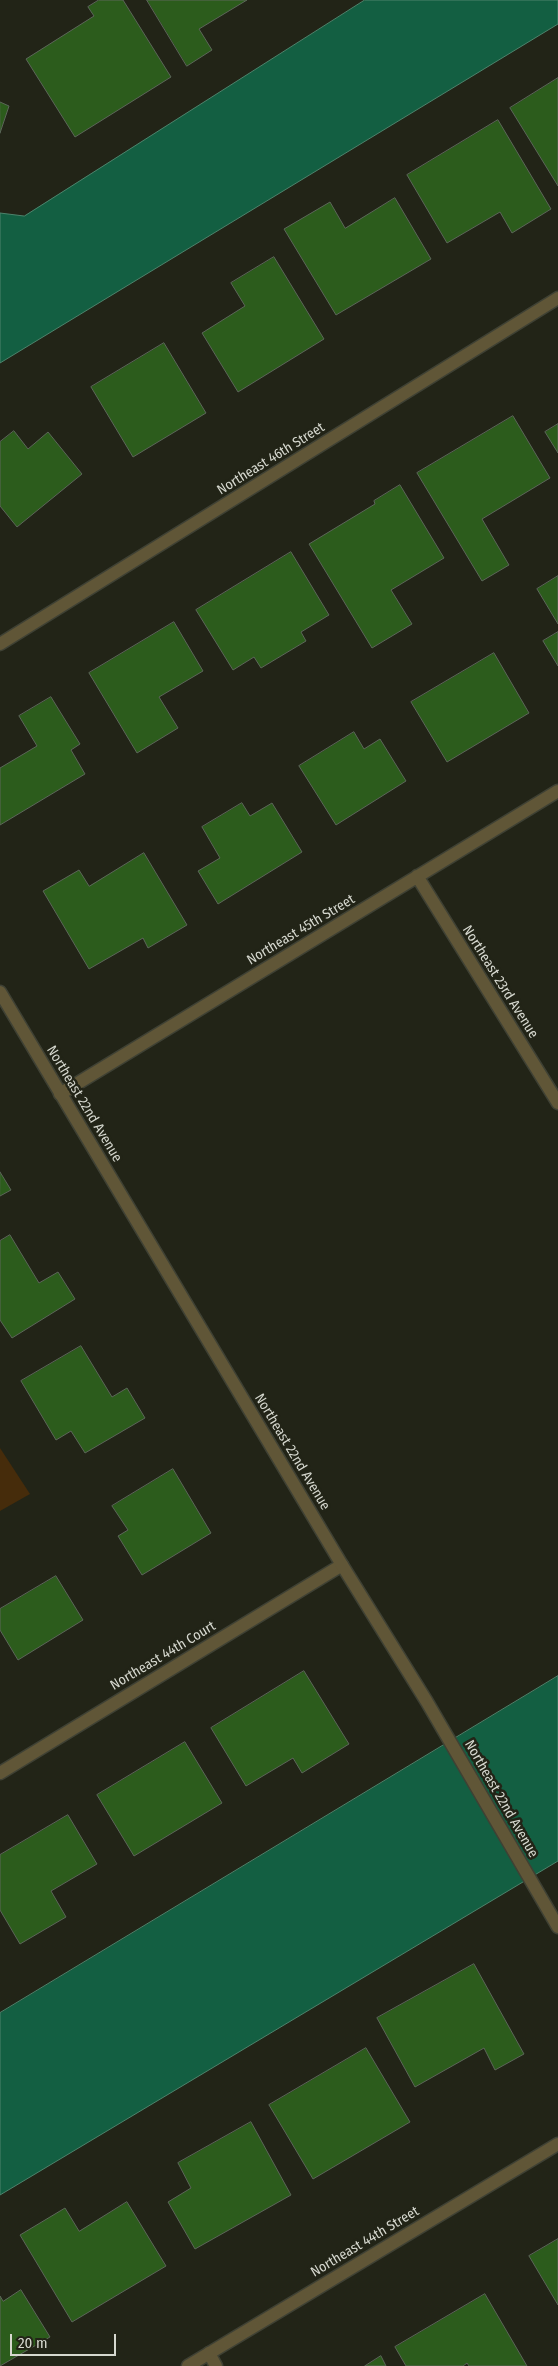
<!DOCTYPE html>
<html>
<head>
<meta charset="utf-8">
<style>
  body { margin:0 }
  #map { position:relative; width:558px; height:2366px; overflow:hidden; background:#222417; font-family:"Fira Sans Condensed",sans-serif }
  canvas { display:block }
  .scale { position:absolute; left:10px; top:2334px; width:106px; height:22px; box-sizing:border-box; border:2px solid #d6d8cf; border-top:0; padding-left:6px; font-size:15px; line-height:18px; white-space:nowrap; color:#d6d8cf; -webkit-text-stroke:4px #222417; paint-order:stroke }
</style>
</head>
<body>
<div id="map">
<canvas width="558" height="2366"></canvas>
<div class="scale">20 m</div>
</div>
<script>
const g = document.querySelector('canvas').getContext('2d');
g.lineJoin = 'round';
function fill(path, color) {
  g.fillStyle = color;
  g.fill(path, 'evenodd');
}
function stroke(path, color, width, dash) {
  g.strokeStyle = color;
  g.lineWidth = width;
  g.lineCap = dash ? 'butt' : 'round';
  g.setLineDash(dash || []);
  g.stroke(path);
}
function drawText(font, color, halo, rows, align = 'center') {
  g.font = font + ' "Fira Sans Condensed",sans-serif';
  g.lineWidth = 5;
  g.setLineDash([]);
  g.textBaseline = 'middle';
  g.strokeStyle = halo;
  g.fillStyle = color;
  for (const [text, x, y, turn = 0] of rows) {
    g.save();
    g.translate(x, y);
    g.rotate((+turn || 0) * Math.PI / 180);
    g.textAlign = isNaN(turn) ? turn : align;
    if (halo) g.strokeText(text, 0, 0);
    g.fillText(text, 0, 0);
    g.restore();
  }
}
fill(new Path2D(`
  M0 1448 30 1494 0 1511Z`), '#462c0b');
const water = new Path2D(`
  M365 0H558V24L0 363V213L24 216Z
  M558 1676V1861L0 2195V2013Z`);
fill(water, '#135f42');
stroke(water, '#4e836c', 1);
const building = new Path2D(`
  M99 0H123L171 77 75 137 26 59 94 16 88 7Z
  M147 0H247L199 29 212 50 187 66Z
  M558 78V186L510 108Z
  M0 102 9 106 0 133Z
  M498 120 551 209 512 233 500 212 447 243 407 175Z
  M395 198 431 259 336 315 284 229 330 202 345 228Z
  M274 257 324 339 238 392 202 333 245 306 231 283Z
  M164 343 206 413 133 457 91 387Z
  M513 416 550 478 482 519 509 565 482 581 417 473Z
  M558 424V453L545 432Z
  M14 431 28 449 48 432 82 474 17 527 0 506V442Z
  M400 485 444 558 391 590 412 624 372 648 309 544 375 504 374 501Z
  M291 552 329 615 301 632 306 641 261 668 254 657 233 670 196 610Z
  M558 576V624L537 589Z
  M174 622 203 671 159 697 178 728 137 753 89 673Z
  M558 632V666L543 641Z
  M494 653 529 713 447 762 411 702Z
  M51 697 80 744 71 750 85 774 0 825V768L37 746 19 716Z
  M354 732 364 749 380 739 406 781 336 825 299 766Z
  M242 803 250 816 272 803 302 852 218 904 198 871 220 858 202 827Z
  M144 853 187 925 148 948 143 938 89 969 43 891 79 870 89 886Z
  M0 1172 11 1190 0 1196Z
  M10 1235 39 1283 58 1272 75 1299 12 1338 0 1320V1241Z
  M81 1346 112 1397 127 1388 145 1418 85 1453 71 1431 56 1440 21 1381Z
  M173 1469 211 1533 142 1575 118 1536 128 1530 112 1506Z
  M56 1576 83 1620 18 1660 0 1630V1609Z
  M304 1671 349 1744 302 1773 293 1758 246 1786 211 1728Z
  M185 1742 222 1803 134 1856 97 1795Z
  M68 1815 97 1864 51 1891 66 1917 20 1944 0 1910V1855Z
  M474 1964 524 2054 495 2070 484 2048 415 2087 377 2018Z
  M366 2048 410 2122 313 2179 269 2105Z
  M251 2122 291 2195 195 2249 168 2202 191 2188 178 2163Z
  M127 2202 166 2266 72 2322 20 2235 65 2208 79 2231Z
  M558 2239V2305L529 2256Z
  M21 2290 50 2337 0 2366V2296L3 2301Z
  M485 2294 527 2366H469L467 2363 463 2366H406L395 2347Z
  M381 2356 386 2366H365Z`);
fill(building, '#2c5c1c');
stroke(building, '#5c6659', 1);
const service = new Path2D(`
  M209 2353 216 2366`);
const minor = new Path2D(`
  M0 644 558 298
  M417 876 558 1103
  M60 1094 558 791
  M0 1773 342 1565
  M188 2366 558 2144`);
const tertiary = new Path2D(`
  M0 992 342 1565 427 1702 558 1927`);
stroke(service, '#3f4134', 15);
stroke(minor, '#3f4134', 15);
stroke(tertiary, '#3f4134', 15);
stroke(service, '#605637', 12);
stroke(minor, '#605637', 12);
stroke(tertiary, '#605637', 12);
drawText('14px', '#d6d8cf', '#222417', [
  ["Northeast 46th Street",271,459,-32],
  ["Northeast 45th Street",301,930,-31],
  ["Northeast 23rd Avenue",500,982,58],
  ["Northeast 22nd Avenue",84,1104,59],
  ["Northeast 22nd Avenue",292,1452,59],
  ["Northeast 44th Court",163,1656,-31],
  ["Northeast 22nd Avenue",501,1799,60],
  ["Northeast 44th Street",365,2242,-31]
]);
</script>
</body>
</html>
